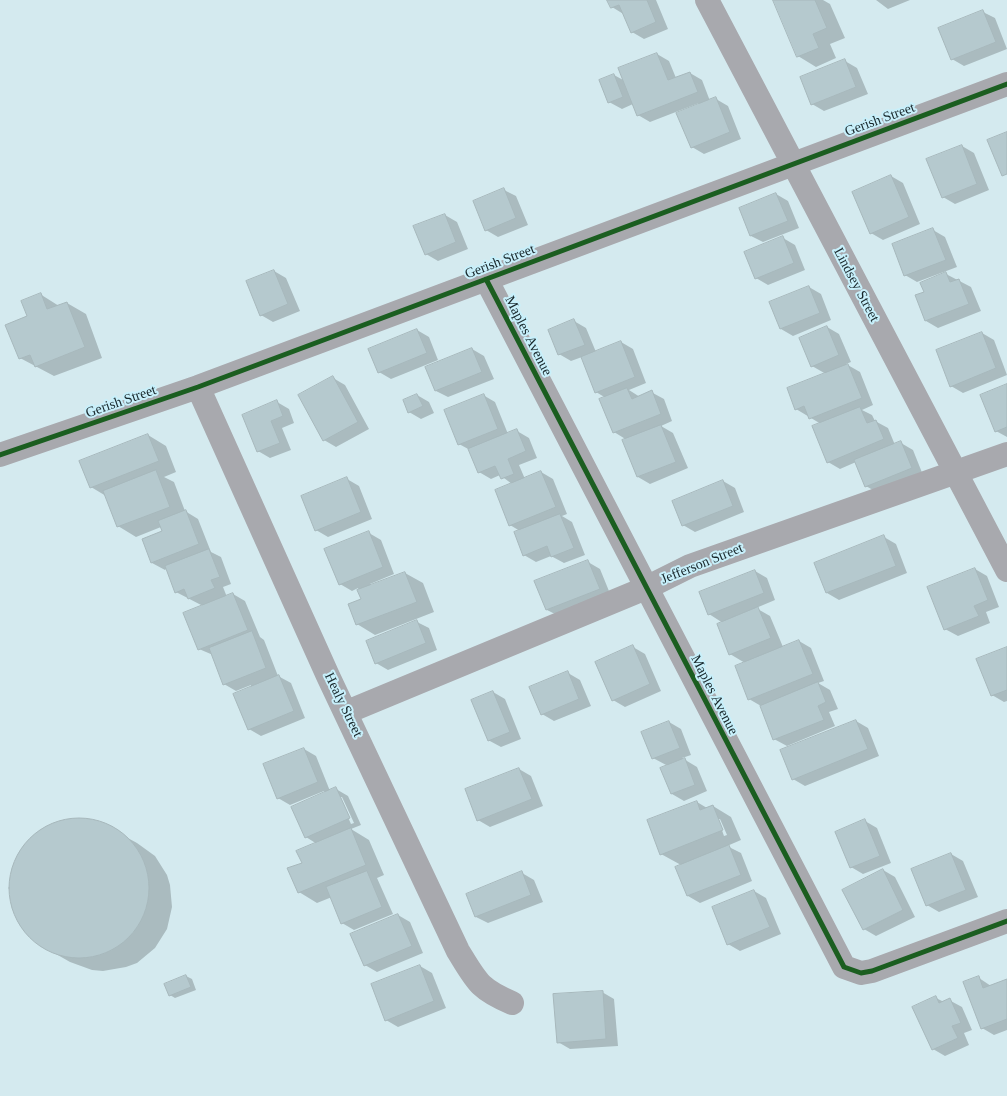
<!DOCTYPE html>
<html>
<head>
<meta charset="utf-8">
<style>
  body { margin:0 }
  canvas { display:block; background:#d4eaef }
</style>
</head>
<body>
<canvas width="1007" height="1096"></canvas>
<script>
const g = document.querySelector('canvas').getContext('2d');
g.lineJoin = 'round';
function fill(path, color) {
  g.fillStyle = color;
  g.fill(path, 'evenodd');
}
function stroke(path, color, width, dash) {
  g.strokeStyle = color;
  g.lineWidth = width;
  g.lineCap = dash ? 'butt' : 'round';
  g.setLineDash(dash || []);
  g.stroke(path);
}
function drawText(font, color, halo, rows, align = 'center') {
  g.font = font + ' Georgia,serif';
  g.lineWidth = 4;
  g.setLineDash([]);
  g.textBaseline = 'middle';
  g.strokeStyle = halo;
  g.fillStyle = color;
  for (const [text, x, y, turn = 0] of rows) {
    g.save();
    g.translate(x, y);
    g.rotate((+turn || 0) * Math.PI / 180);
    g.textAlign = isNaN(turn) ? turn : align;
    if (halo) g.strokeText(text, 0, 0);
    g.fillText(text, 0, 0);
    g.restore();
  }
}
fill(new Path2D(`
  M609 0H656L668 29 644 39 632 32 625 15 612 7Z
  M774 0H823L830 4 845 38 830 44 836 58 816 67 798 56Z
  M876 0H910L888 9Z
  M983 12 995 18 1007 49 964 66 952 59Z
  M657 54 669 61 676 78 690 73 702 80 710 101 716 99 728 106 741 139 704 154 692 147 699 103 650 122 638 115 633 104 622 109 609 102 614 75 625 81Z
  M845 61 857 68 868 94 824 111 812 104Z
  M962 146 974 153 989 190 955 204 943 197Z
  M891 176 903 183 920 224 883 240 871 233Z
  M504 190 516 196 528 225 498 237 486 230Z
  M776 194 788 201 799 228 763 242 751 236 740 209Z
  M445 215 457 222 468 249 438 261 426 254Z
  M933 230 945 237 957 267 917 282 905 275Z
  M783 238 795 245 805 270 768 285 756 278Z
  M274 271 286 278 300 311 273 322 261 315Z
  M946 274 971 287 981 311 938 328 926 321 917 296 925 292Z
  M809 287 821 294 831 320 793 336 781 329Z
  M40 294 59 306 67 303 86 314 102 358 54 376 20 358Z
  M574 321 586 328 596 352 621 342 633 349 646 383 629 390 640 397 651 392 664 399 672 421 661 426 673 433 688 468 650 484 638 477 627 440 614 432 606 398 596 392 582 357 571 361 559 354Z
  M827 327 839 334 851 362 846 364 860 372 873 405 862 410 872 415 875 421 888 428 895 445 901 443 913 450 923 475 878 493 866 486 856 462 840 469 828 462 821 424 796 409 826 374 812 366Z
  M417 330 429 337 438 360 391 379 379 372Z
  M982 333 994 340 1007 375 963 393 951 386Z
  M472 349 484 356 494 379 448 397 436 391Z
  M333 378 345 385 369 429 336 447 324 440Z
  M1007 385V437L996 431Z
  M417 395 429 402 434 413 421 419 409 412Z
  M483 395 495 402 508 434 517 431 529 438 537 458 519 465 525 479 541 472 553 479 567 514 562 516 572 522 585 555 564 563 551 556 536 562 524 555 520 531 510 525 512 484 500 475 491 479 479 472 470 450 459 444Z
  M277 402 289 409 294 423 282 428 291 450 270 458 258 451Z
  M148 435 166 446 176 472 164 477 174 482 185 511 198 519 211 552 221 557 231 584 223 587 227 597 233 594 245 601 260 637 264 640 278 676 291 683 305 718 261 736 249 729 251 685 236 691 224 684 213 655 199 649 203 606 176 592 167 568 165 570 152 563 143 540 163 532 161 527 136 537 118 526 106 496 91 487Z
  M347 479 359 486 372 519 328 537 316 530Z
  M723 481 735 488 744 512 695 532 683 525Z
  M369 533 381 540 394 574 370 584V586L405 573 423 583 434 612 375 635 357 624 362 600 358 588 352 591 340 584Z
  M884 537 896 544 907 573 839 600 827 593Z
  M588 562 600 569 611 596 559 616 547 610Z
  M975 569 987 576 999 607 986 612 990 623 958 636 945 629Z
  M755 571 767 578 775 600 756 608 770 616 783 647 799 641 811 648 824 681 818 683 830 690 838 709 829 712 835 726 787 746 774 739 761 706 749 699 745 663 730 654 723 623 709 614Z
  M417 622 429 628 437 650 388 670 376 663Z
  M633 647 645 654 661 691 625 707 613 700Z
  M1007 648V701L1004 702 992 695Z
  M568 673 580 680 591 706 554 721 542 714Z
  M493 692 505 699 521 739 501 747 488 740Z
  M856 721 868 728 879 756 805 786 793 779Z
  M669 722 681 729 691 755 682 758 697 767 707 791 684 801 672 794 662 769 668 766 653 758Z
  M304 749 316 756 330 791 336 789 348 796 361 825 351 829 369 840 384 875 377 878 393 914 354 930 342 923 332 897 317 903 299 892 303 863 317 844 306 837 325 793 324 791 290 805 278 798ZM339 797H342L354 823 351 824Z
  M519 769 531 776 543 806 490 827 478 820Z
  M697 802 707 808 713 806 731 817 741 840 727 846 741 853 752 881 700 903 688 896 681 865 661 854ZM718 819H720L727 835 724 836Z
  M80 820 102 824 137 843 155 856 167 875 170 885 172 907 167 929 155 948 137 963 126 967 103 971 92 970 70 962 35 942 20 924 12 903 10 880 17 858 30 840 58 823Z
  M865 821 877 828 891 863 863 874 851 867Z
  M951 854 963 861 978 897 939 912 927 905Z
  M883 870 895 877 915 917 876 936 864 929Z
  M522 873 534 880 543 902 488 923 476 917 468 895Z
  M754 891 766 898 781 934 740 951 728 944Z
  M398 915 410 922 423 953 377 972 365 965Z
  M420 966 432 973 446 1008 398 1027 386 1020Z
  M186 976 192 979 196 990 175 998 170 995Z
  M979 978 991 986 1007 980V1030L994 1035 982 1028Z
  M602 992 614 999 618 1046 570 1049 558 1042Z
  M936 998 944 1002 949 1000 962 1007 972 1030 964 1033 969 1045 945 1056 933 1049Z`), '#0003');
const building = new Path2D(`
  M607 0H647L656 22 631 33 619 5 611 8Z
  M773 0H815L827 28 813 34 819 48 797 57Z
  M983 10 996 42 951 60 938 28Z
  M657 53 668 80 690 72 698 92 637 116 618 68Z
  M845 59 856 87 811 105 800 77Z
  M614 74 623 97 608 103 599 80Z
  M716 97 730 132 691 148 676 113Z
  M1007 132V174L1002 176 987 140Z
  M962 145 977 184 942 198 926 159Z
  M891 175 909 217 870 234 852 192Z
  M504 188 516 218 485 231 473 201Z
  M776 193 788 221 750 236 739 208Z
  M445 214 456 242 425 255 413 226Z
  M933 228 946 260 904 276 892 244Z
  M783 236 794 263 755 279 744 252Z
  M274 270 288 304 260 316 246 281Z
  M946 272 950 282 959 279 969 304 925 321 915 295 924 292 920 283Z
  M809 286 820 313 780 329 769 302Z
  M41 293 47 309 67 302 85 347 35 367 30 355 19 359 5 325 27 316 21 301Z
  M574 319 585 345 558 355 548 330Z
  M827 326 839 355 811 367 799 338Z
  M417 329 427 353 378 373 368 349Z
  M982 332 996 368 950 387 936 350Z
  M621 341 635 377 595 393 581 357Z
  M472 348 482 372 435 391 425 367Z
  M848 364 862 398 809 419 804 406 795 410 787 388Z
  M333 376 358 422 323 441 298 395Z
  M1007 384V427L995 432 980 395Z
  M627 388 632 399 652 390 661 414 613 433 599 399Z
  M417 394 423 406 408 413 403 400Z
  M484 394 498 429 458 445 444 410Z
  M277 400 283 416 271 421 280 443 257 452 242 415Z
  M860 407 867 423 876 420 884 439 827 463 812 426Z
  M661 425 676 462 637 477 622 440Z
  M517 429 526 451 508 459 514 474 501 479 495 466 478 473 468 449Z
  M148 434 159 461 90 488 79 461Z
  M901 441 912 468 865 487 854 460Z
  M156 470 170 507 117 527 103 491Z
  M541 471 556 507 509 526 495 490Z
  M347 477 361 512 315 531 301 496Z
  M723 480 733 506 682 526 672 501Z
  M186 510 199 544 151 563 142 539 162 531 158 521Z
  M560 514 574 548 551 557 547 546 523 556 514 532Z
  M369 531 383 567 339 585 324 549Z
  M884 535 896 566 826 593 814 563Z
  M209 549 220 577 211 580 215 588 188 599 184 589 175 593 165 566Z
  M588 560 600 589 546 610 534 581Z
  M975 568 988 600 974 606 979 616 944 630 927 587Z
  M755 570 764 593 708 615 699 592Z
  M405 572 417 602 356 625 348 604 361 599 357 590Z
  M233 593 248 630 198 650 183 613Z
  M758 607 771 638 729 655 717 624Z
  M417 620 426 643 375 664 366 641Z
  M252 631 266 668 223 685 209 648Z
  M799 640 813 674 748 700 735 666Z
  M633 645 650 684 612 701 595 662Z
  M1007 647V690L991 696 976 659Z
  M568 671 579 699 541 715 529 687Z
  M279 675 294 711 248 730 233 694Z
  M818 682 826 702 818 706 824 720 773 740 760 706Z
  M493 691 510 732 488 741 471 700Z
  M856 720 868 749 792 780 780 750Z
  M669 721 680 748 652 759 641 732Z
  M304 748 318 782 277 799 263 764Z
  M685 758 695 785 671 794 660 768Z
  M519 768 532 799 477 821 465 789Z
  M336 787 350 818 305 838 291 807Z
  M697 801 700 810 713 805 723 830 660 855 647 820Z
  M9 888a70 70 0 1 1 140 0a70 70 0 1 1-140 0Z
  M865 819 880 856 850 868 835 832Z
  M351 828 366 865 298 893 287 868 302 863 296 851Z
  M729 845 741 875 687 896 675 867Z
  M951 853 966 890 926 906 911 869Z
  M883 869 903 910 863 930 842 890Z
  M367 871 382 907 341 924 326 887Z
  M522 871 531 895 475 917 466 894Z
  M754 890 770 927 727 945 712 907Z
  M398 914 412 946 364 966 350 934Z
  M420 965 434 1001 385 1021 371 984Z
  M186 975 191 987 169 996 164 984Z
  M979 976 983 988 1007 979V1019L981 1029 963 982Z
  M603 991 606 1039 557 1043 553 994Z
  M936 996 939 1003 950 998 961 1023 952 1026 958 1038 932 1050 912 1007Z`);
fill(building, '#b5c9ce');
stroke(building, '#a7b8bc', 1);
stroke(new Path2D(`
  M707 0 1007 570
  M486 279 844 967 861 973 872 971 1007 921
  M198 387 328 676 458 951C477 982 479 989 512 1003
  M0 455 198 387 1007 84
  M347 712 646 588 690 566 1007 454`), '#a8a9ae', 24);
stroke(new Path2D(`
  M486 279 844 967 861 973 872 971 1007 921
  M0 455 198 387 1007 84`), '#1b5e20', 5);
drawText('14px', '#18272b', '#c8f0fb', [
  ["Gerish Street",880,120,-20],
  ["Gerish Street",500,262,-21],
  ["Lindsey Street",856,285,62],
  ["Maples Avenue",528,336,63],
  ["Gerish Street",121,402,-19],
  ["Jefferson Street",702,564,-22],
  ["Maples Avenue",714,695,63],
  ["Healy Street",343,705,64]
]);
</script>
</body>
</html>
